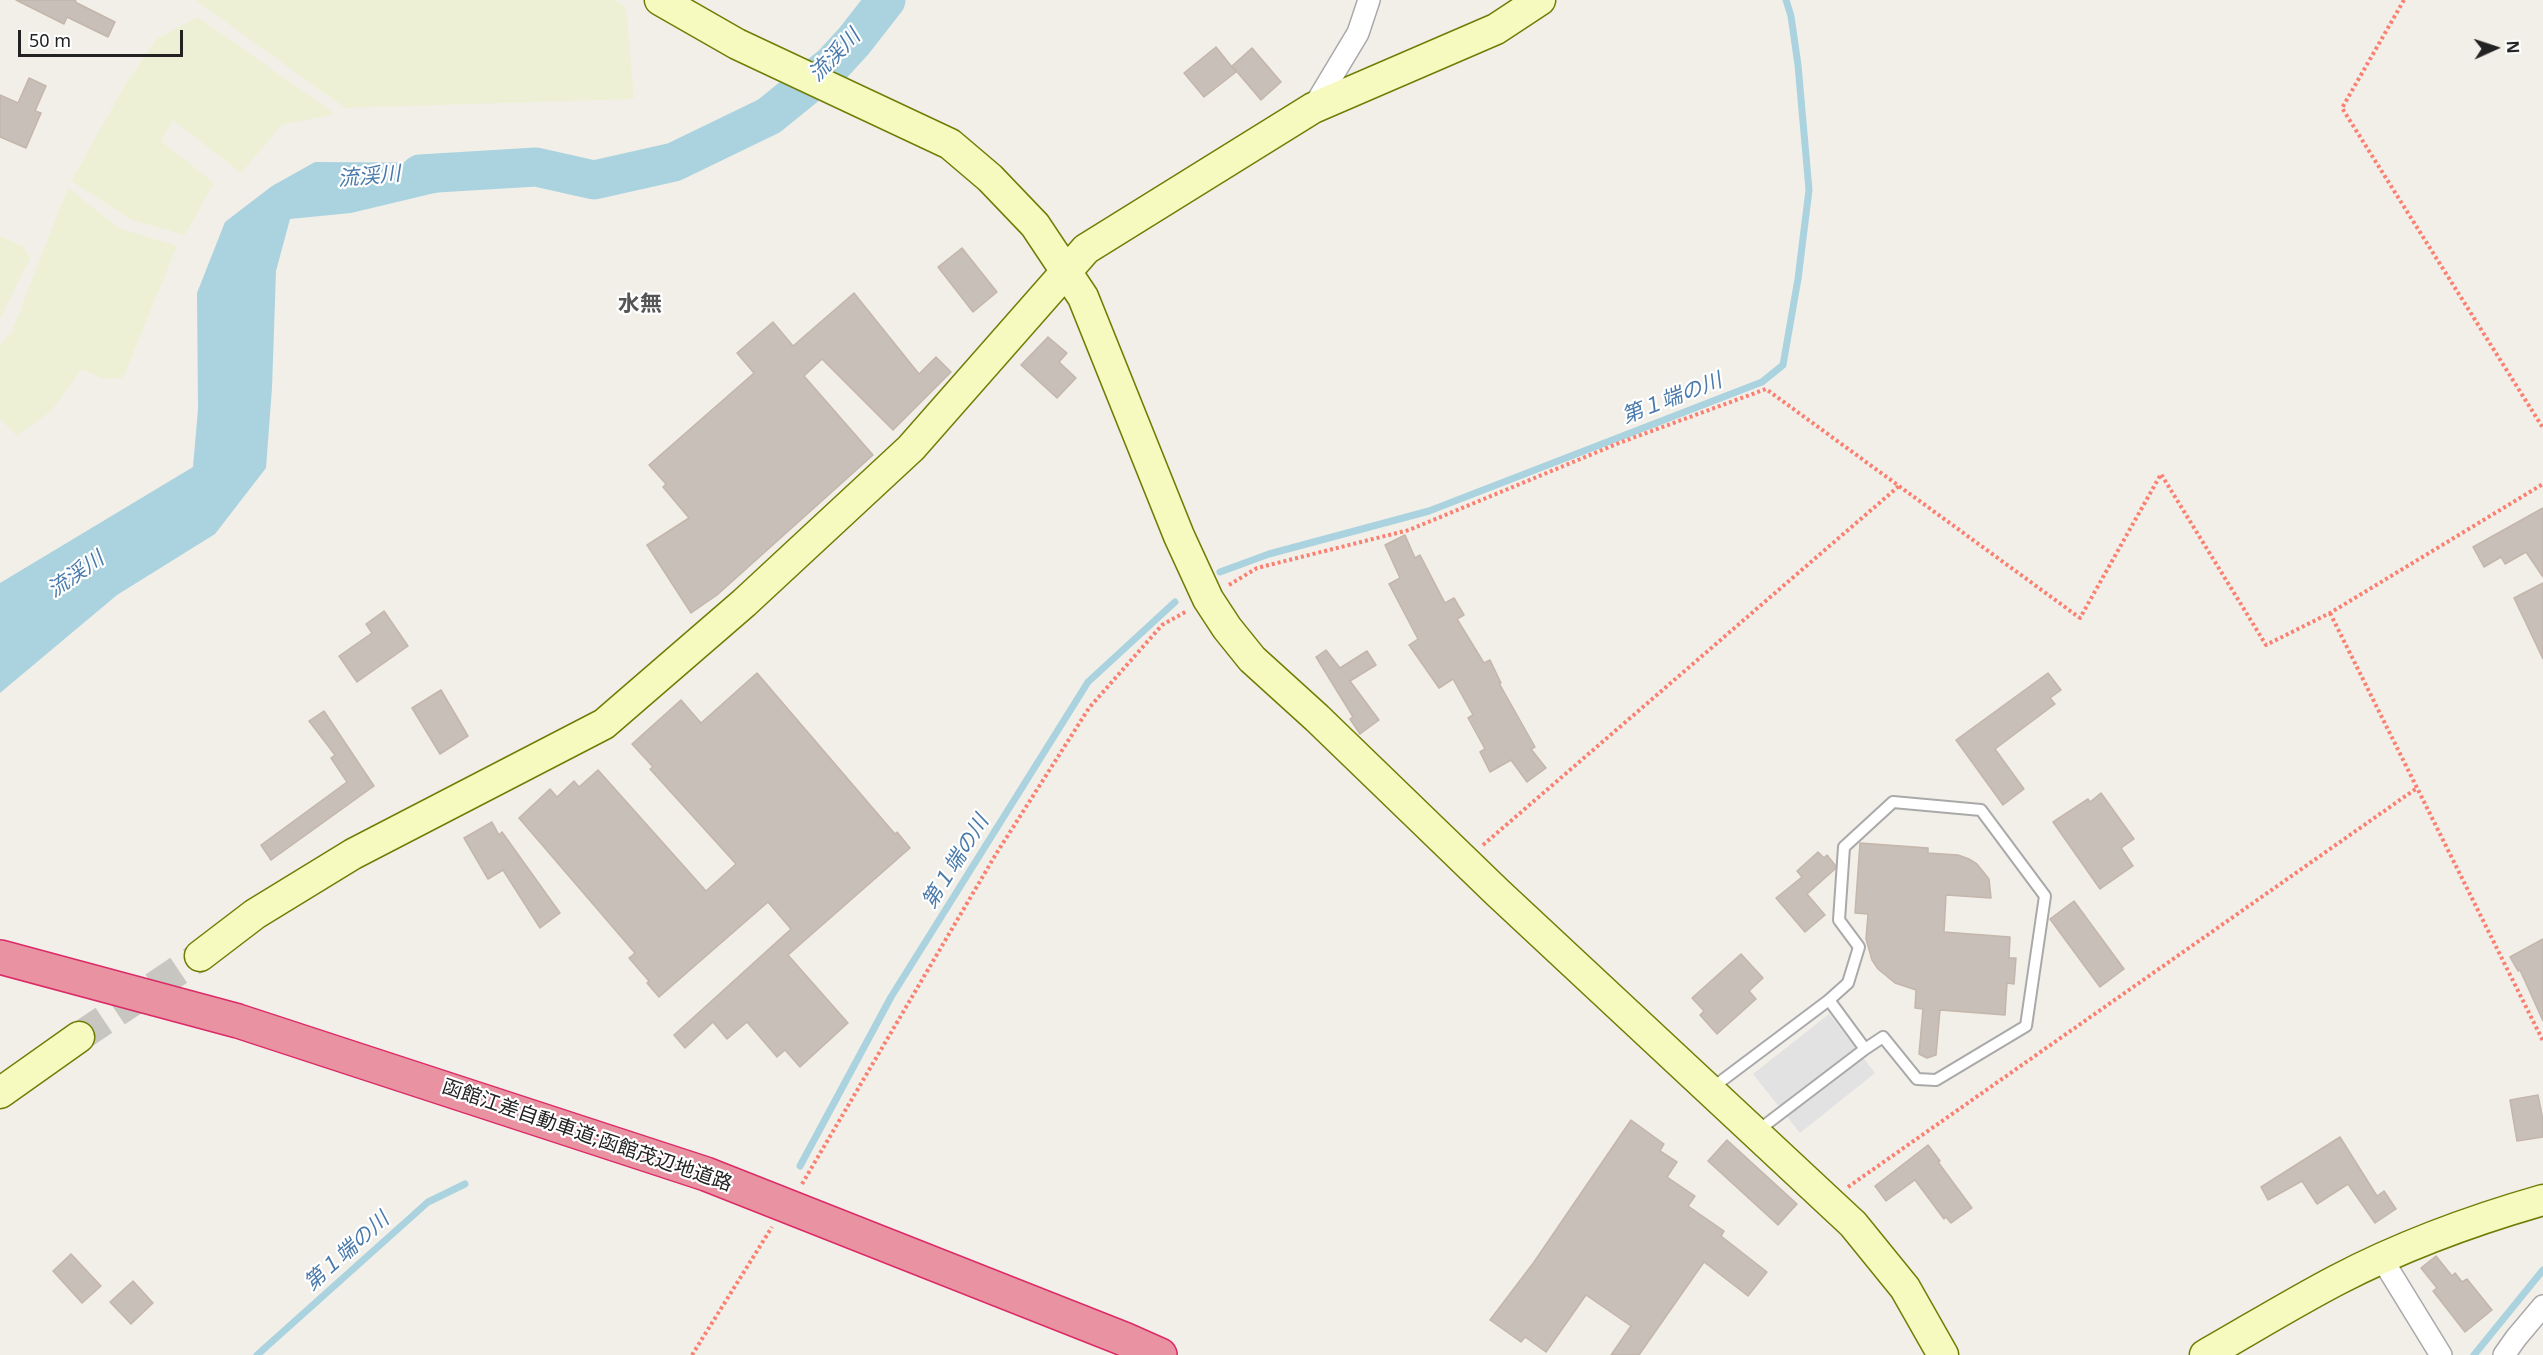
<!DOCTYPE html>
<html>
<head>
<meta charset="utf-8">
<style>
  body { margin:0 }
  #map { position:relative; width:2543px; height:1355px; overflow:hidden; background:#f2efe9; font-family:"Noto Sans",sans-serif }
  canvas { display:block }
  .north { position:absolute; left:2465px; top:18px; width:60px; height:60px; -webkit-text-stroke:4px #fff; paint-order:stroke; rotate:87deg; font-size:16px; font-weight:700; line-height:24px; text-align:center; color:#222 }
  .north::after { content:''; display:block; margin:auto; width:21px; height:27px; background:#222; clip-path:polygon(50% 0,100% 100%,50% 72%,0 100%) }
  .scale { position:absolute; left:18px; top:30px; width:165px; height:27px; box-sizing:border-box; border:3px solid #222; border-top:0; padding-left:8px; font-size:18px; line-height:21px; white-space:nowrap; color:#222; -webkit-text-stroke:4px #fff; paint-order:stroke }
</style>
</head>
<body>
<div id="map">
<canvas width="2543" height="1355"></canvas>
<div class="north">N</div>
<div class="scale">50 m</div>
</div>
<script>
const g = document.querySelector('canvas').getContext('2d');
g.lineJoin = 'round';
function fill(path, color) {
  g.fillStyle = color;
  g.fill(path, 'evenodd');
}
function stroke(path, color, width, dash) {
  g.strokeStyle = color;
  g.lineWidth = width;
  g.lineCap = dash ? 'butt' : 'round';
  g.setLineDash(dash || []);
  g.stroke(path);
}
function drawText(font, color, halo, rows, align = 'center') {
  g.font = font + ' "Noto Sans","Noto Sans JP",sans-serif';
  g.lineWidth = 4.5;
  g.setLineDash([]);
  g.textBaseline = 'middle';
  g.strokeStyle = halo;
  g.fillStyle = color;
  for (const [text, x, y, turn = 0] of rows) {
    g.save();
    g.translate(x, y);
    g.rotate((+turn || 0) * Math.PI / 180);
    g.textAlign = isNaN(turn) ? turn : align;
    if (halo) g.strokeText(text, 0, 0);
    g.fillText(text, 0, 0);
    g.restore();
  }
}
fill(new Path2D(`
  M195 0H615L626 7 634 99 345 108Z
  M198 17 335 114 282 125 241 173 173 120 161 141 214 183 185 235 132 220 71 181 125 85 156 39Z
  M68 188 119 228 177 246 123 378H101L82 369 52 410 17 436 0 419V345L11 333Z
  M0 236 24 247 30 258 0 319Z`), '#eef0d5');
fill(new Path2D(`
  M1829 1014 1875 1073 1800 1133 1753 1074Z`), '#e2e2e2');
fill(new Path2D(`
  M315 162 480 163 464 186 351 213 290 219 276 271 272 388 266 468 215 534 117 595 0 693V583L193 467 198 409 197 293 225 222 272 186Z`), '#aad3df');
stroke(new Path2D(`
  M1220 572 1269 554 1429 511 1762 382 1783 365 1798 279 1809 190 1798 65 1791 16 1786 0
  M800 1166 891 997 1088 682 1175 602
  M257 1355 428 1202 465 1184
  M2474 1355 2543 1270`), '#aad3df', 7);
stroke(new Path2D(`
  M420 174 536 167 594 180 674 162 769 116 832 65 854 41 886 0`), '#aad3df', 39);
const building = new Path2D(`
  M16 0H76L75 2 115 22 108 37 67 17 64 24Z
  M1216 47 1236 72 1204 97 1184 73Z
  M1252 48 1281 82 1261 100 1232 66Z
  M29 78 46 86 35 111 41 113 26 148 0 137V95L18 103Z
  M962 248 997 292 973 312 938 267Z
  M854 293 919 374 936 357 951 372 893 430 822 359 804 376 873 455 717 595 691 613 647 545 689 518 663 487 666 484 649 465 754 373 737 353 773 322 793 346Z
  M1048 337 1067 353 1059 362 1076 378 1057 398 1021 365Z
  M2543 508V577L2526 552 2505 564 2501 557 2484 567 2473 547Z
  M1405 535 1415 558 1420 555 1445 603 1454 598 1464 615 1457 619 1484 663 1490 660 1501 683H1499L1535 747 1531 749 1546 768 1527 782 1511 760 1490 772 1480 752 1485 749 1468 718 1473 715 1453 679 1439 688 1409 645 1418 639 1389 584 1400 578 1385 545Z
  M2543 583V659L2514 598Z
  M384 611 408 646 357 682 339 656 372 633 366 624Z
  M1326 650 1340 668 1367 651 1376 665 1350 681 1379 720 1360 734 1350 719 1353 717 1316 657Z
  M757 673 895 834 897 832 910 848 788 955 848 1023 800 1067 785 1050 777 1057 747 1022 727 1039 713 1022 685 1048 674 1035 791 929 768 902 659 997 647 983 649 981 629 958 635 953 519 818 550 789 557 797 574 781 579 787 598 770 706 891 736 864 650 769 653 767 632 744 681 700 701 723Z
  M2048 673 2061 690 2050 698 2055 704 1995 749 2024 789 2003 805 1956 740Z
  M441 690 468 736 440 754 412 708Z
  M324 711 374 786 271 860 261 845 347 782 331 758 335 755 309 721Z
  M2101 793 2134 839 2121 848 2133 866 2100 889 2053 822 2088 799 2090 802Z
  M492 822 499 835 502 832 560 913 540 928 503 870 488 879 464 838Z
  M1860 843 1928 848V853L1958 855 1969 859 1977 864 1989 879 1991 898 1946 895 1944 932 2010 937 2009 958H2016L2014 984 2007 983 2005 1015 1940 1010 1936 1055 1927 1058 1919 1054 1923 1009 1915 1008 1916 990 1895 983 1878 969 1872 960 1866 939 1868 914 1855 913Z
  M1818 852 1824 858 1827 855 1835 865V869L1807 894 1825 915 1805 932 1776 898 1802 877 1797 871Z
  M2074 901 2124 969 2100 987 2050 919Z
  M2543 939V1021L2520 970 2518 971 2510 957Z
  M1741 954 1763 978 1749 991 1756 999 1717 1034 1700 1015 1704 1011 1692 998Z
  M2538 1095 2543 1120V1137L2517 1141 2510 1100Z
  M1631 1120 1664 1144 1660 1151 1677 1162 1667 1177 1695 1196 1688 1206 1724 1231 1721 1236 1767 1272 1748 1296 1704 1262 1639 1355H1611L1631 1326 1586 1295 1546 1352 1525 1337 1521 1342 1490 1320 1534 1262Z
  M2340 1137 2377 1196 2384 1191 2396 1209 2375 1223 2348 1184 2317 1204 2302 1181 2268 1200 2261 1187Z
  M1727 1140 1797 1204 1778 1225 1708 1161Z
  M1928 1145 1940 1161 1938 1162 1972 1208 1951 1223 1946 1217 1944 1219 1915 1180 1886 1201 1875 1186Z
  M71 1254 101 1286 82 1303 53 1271Z
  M2436 1256 2452 1276 2455 1273 2462 1282 2467 1279 2492 1310 2465 1332 2433 1291 2437 1288 2421 1268Z
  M133 1281 153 1303 131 1324 110 1302Z`);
fill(building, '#c7bfb8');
stroke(building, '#c4b6ab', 1.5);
stroke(new Path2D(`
  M79 1037 200 956`), '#c8c6c1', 30, [30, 15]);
const lane = new Path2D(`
  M1829 1000 1848 983 1859 947 1839 920 1844 847 1893 802 1981 810 2045 896 2026 1026 1936 1080 1917 1079 1883 1037 1865 1049
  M1712 1088 1829 1000 1865 1049 1756 1132`);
const street = new Path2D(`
  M1313 108 1358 33 1369 0
  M2382 1259 2441 1355
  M2504 1355 2516 1338 2543 1306`);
const secondary = new Path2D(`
  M660 0 737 44 950 144 990 178 1035 225 1083 297 1179 536 1208 599 1227 628 1252 659 1317 718 1497 892 1853 1224 1905 1288 1943 1355
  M200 956 255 914 353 854 604 724 744 603 911 448 1086 249 1313 108 1496 29 1540 0
  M0 1093 79 1037
  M2205 1355C2249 1330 2293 1303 2337 1280 2402 1246 2473 1220 2543 1200`);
const highway = new Path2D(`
  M0 957 238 1021 706 1174 1124 1339 1160 1355`);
stroke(lane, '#a9a9a9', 14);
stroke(street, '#a9a9a9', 24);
stroke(secondary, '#707d05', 33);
stroke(highway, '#dc2a67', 36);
stroke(new Path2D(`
  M2404 0 2342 108 2543 428
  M1229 585 1257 568 1409 530 1619 443 1766 389 2080 618 2161 474 2266 645 2330 613 2543 484
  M2330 613 2543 1041
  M1483 845 1899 486
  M802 1184 996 854 1089 708 1162 625 1187 611
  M1848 1187 2417 788
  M692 1355 772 1227`), '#fa8072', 4, [3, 3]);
stroke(lane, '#fff', 10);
stroke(street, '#fff', 21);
stroke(secondary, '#f7fabf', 30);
stroke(highway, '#e892a2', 33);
drawText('20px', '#222', '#fff', [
  ["函館江差自動車道;函館茂辺地道路",587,1136,19]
]);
drawText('italic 21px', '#4a7aab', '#fff', [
  ["流渓川",835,56,-46],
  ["流渓川",369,177,-5],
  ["第１端の川",1672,399,-21],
  ["流渓川",76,575,-35],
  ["第１端の川",956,862,-58],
  ["第１端の川",347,1252,-42]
]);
drawText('bold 22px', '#555', '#fff', [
  ["水無",640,305]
]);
</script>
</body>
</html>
